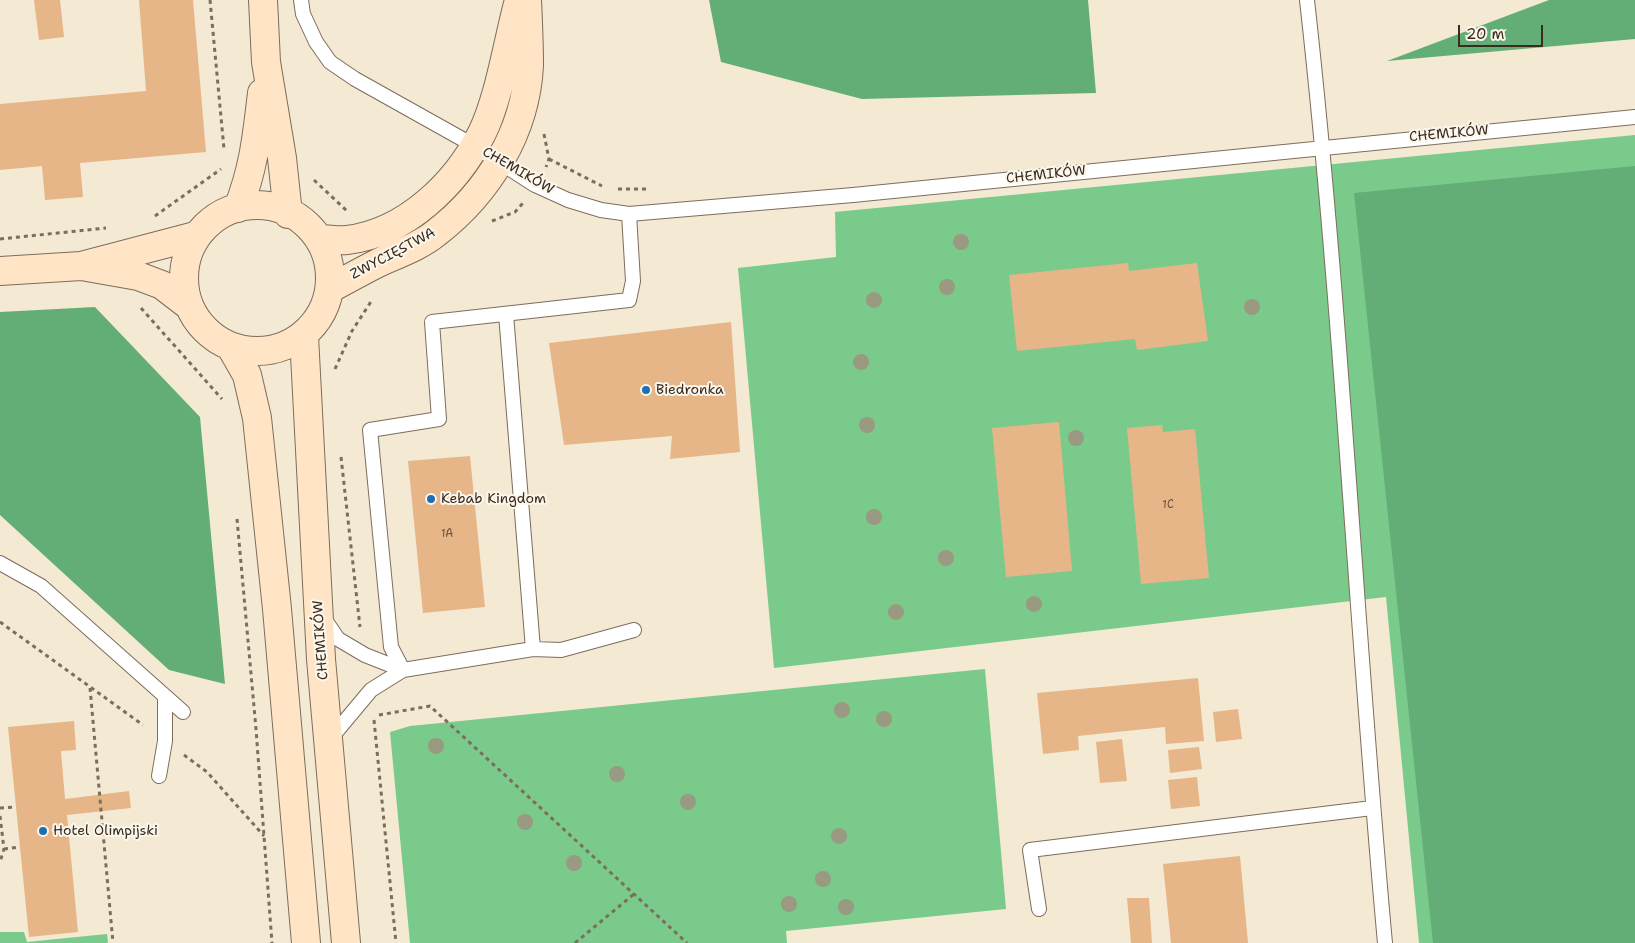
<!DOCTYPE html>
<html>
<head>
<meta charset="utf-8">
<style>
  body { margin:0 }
  #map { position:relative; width:1635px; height:943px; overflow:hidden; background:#f4e9d2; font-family:"Shantell Sans",sans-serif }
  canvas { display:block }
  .scale { position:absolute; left:1458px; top:25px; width:85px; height:22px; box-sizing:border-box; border:2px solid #3b2a1e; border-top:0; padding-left:6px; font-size:15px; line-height:18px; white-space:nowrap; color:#3b2a1e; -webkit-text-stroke:4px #fbf7ec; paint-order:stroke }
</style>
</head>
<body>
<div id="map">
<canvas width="1635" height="943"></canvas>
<div class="scale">20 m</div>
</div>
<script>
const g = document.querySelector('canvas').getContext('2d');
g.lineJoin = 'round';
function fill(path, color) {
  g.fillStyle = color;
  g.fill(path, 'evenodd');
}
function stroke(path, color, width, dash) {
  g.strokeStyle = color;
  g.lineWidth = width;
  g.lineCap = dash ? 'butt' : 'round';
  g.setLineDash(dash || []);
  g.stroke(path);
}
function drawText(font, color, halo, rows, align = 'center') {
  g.font = font + ' "Shantell Sans",sans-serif';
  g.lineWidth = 4;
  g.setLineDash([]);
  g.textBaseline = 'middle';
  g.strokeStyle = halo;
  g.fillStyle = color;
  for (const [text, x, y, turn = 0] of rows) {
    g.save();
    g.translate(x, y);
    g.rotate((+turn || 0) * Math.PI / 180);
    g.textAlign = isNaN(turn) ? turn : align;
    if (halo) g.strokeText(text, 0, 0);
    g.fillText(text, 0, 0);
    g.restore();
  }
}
fill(new Path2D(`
  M1635 135V943H1419L1386 597 774 668 738 268 836 257 835 212Z
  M985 669 1006 909 786 931 787 943H410L390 732 410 726Z
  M0 932H24L27 942 107 934 108 943H0Z`), '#7aca8b');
fill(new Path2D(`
  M709 0H1088L1096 93 862 99 721 62Z
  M1549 0H1635V39L1387 61Z
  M1635 166V943H1433L1354 193Z
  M95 307 200 417 225 684 169 670 0 515V312Z`), '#63ae77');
fill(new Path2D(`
  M34 0H60L64 37 39 40Z
  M139 0H193L206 152 80 163 83 197 45 200 42 166 0 170V104L146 91Z
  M1128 263 1129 271 1197 263 1208 341 1137 350 1135 339 1017 351 1009 275Z
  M731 322 740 452 670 459 672 436 564 445 549 343Z
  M1059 422 1072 571 1006 577 992 428Z
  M1162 425 1163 432 1195 429 1209 578 1141 584 1127 428Z
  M470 456 485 607 423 613 408 461Z
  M1198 678 1204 741 1166 744 1165 727 1078 736 1079 750 1043 754 1037 693Z
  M1238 709 1242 739 1216 742 1213 712Z
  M74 721 76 750 61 751 65 799 129 791 131 808 67 815 78 932 29 937 8 727Z
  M1122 739 1127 781 1100 783 1096 742Z
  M1199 747 1202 769 1170 773 1168 750Z
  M1197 777 1200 806 1171 809 1168 780Z
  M1240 856 1248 943H1171L1163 864Z
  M1127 898H1149L1152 943H1131Z`), '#e7b688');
const lane = new Path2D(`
  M301 0 303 14 316 42 330 62 355 79 473 145 535 185 568 200 601 210 629 214 853 195 1635 117
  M1307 0C1342 313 1356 629 1385 943
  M506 314 533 649
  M0 563 41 586 183 712
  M323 617 338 639 365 655 403 670
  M403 670 391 647 370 430 439 419 432 322 629 300 633 281 629 214
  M330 739 371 690 403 670 533 649 561 650 634 630
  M159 776 165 741V696
  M1039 909 1030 850 1372 808`);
const secondary = new Path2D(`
  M263 0 266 62 282 158 288 214
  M184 278a73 73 0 1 1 146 0a73 73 0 1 1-146 0Z
  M238 208C254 168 257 135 262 93
  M320 239C329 239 338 241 347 240 406 233 456 184 482 133 499 99 508 41 518 4
  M87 267 138 276 162 285 188 305
  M0 271 81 266 195 236
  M331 288C346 280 362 271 378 263 397 254 419 247 436 233 488 193 526 132 529 65 529 43 528 22 527 0
  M304 336 321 659 346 943
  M231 347 247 375 257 418 277 609 306 943`);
stroke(lane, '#7c6d5d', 16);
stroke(secondary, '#7c6d5d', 30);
stroke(new Path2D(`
  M210 0 224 149
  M544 134 549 159 546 167
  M549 159 602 186
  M314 180 348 212
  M618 189H649
  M155 216 221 169
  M492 221 515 212 524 202
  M0 239 106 228
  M141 308 222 399
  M335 369 352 331 372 300
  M341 457 360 627
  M237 519 256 729 272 943
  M0 622 143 725
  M90 688 113 943
  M379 715 430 706 687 943
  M374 720 396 943
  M184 755 207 772 264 836
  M0 808 16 807
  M0 816 4 849 0 862
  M4 849 20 847
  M575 943 634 894`), '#7c6d5d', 3, [4, 4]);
stroke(lane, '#fff', 14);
stroke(secondary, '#ffe4c6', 28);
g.fillStyle = '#999a81';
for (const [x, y] of [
  [961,242],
  [947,287],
  [874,300],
  [1252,307],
  [861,362],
  [867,425],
  [1076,438],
  [874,517],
  [946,558],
  [1034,604],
  [896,612],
  [842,710],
  [884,719],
  [436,746],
  [617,774],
  [688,802],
  [525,822],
  [839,836],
  [574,863],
  [823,879],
  [789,904],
  [846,907]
]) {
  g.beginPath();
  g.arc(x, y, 8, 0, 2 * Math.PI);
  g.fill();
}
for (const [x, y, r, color] of [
  [646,390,5,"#1f6fb2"],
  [431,499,5,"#1f6fb2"],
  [43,831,5,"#1f6fb2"]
]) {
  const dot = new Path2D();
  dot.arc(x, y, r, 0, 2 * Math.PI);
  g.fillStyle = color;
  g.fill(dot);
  stroke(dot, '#fbf7ec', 2);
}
drawText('11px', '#664d38', null, [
  ["1C",1168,505],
  ["1A",447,534]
]);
drawText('14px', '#3b2a1e', '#fbf7ec', [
  ["CHEMIKÓW",1449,134,-5],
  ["CHEMIKÓW",518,171,30],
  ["CHEMIKÓW",1046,175,-6],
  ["ZWYCIĘSTWA",393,254,-28],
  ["CHEMIKÓW",321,640,-94]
]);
drawText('14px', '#3b2a1e', '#fbf7ec', [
  ["Biedronka",656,390],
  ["Kebab Kingdom",441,499],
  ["Hotel Olimpijski",53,831]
], 'left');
</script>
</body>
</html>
